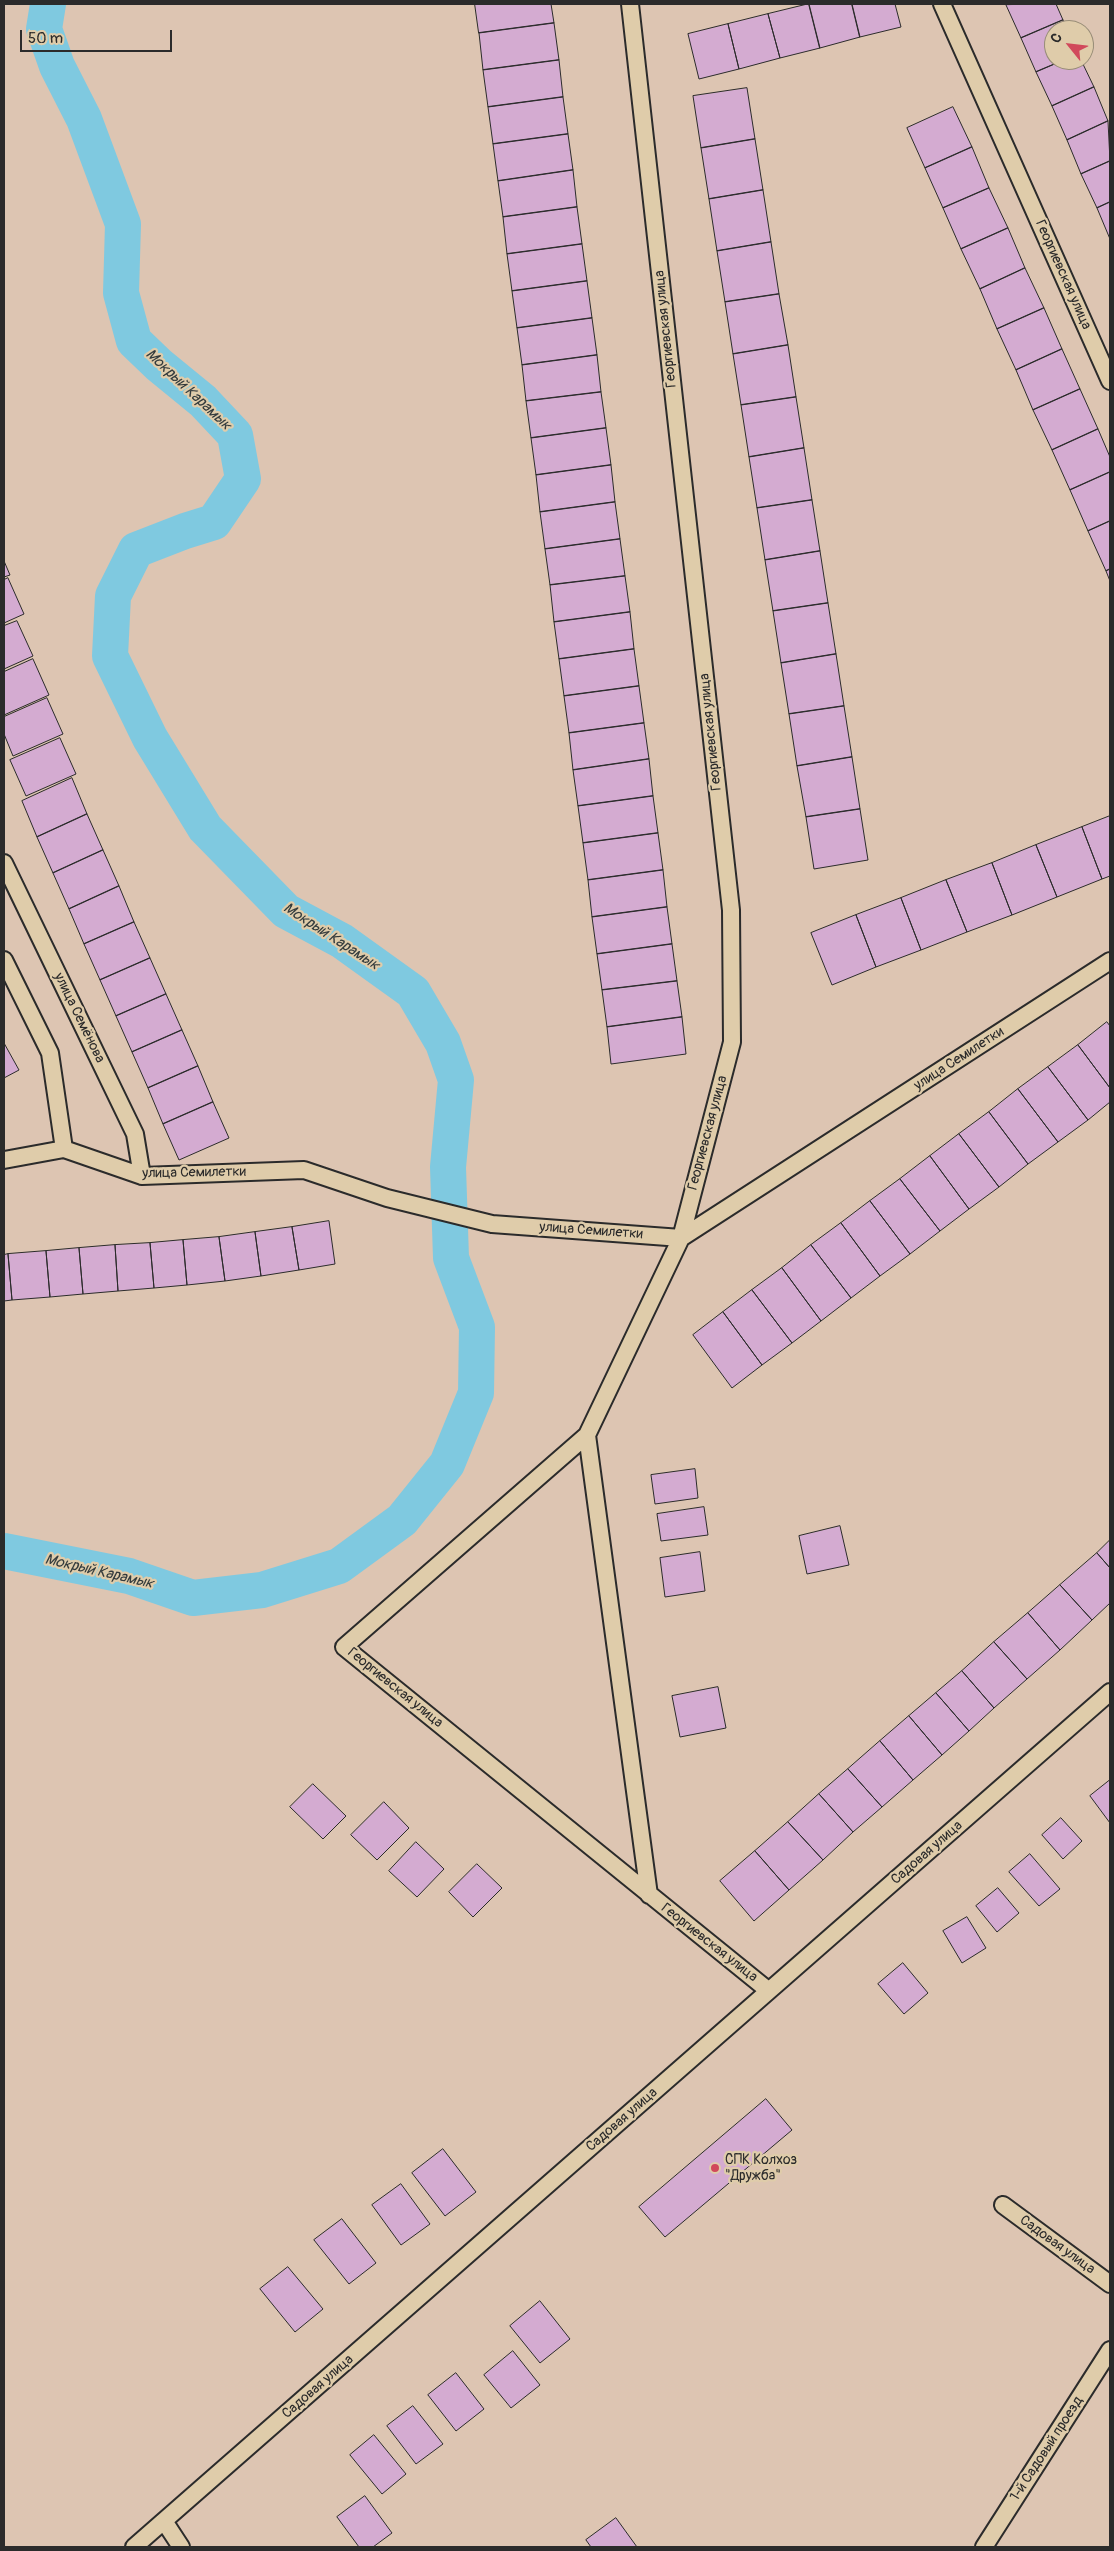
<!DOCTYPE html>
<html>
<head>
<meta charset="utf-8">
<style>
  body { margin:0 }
  #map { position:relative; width:1114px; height:2551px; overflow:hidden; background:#ddc5b2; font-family:Pangolin,sans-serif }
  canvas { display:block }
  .frame { position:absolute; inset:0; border:5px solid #2b2b2b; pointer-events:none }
  .north { position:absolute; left:1044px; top:20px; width:50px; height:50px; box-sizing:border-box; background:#dfccaa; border:1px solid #978c77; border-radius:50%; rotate:299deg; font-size:14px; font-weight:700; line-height:20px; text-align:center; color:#2b2b2b }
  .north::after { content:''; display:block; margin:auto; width:18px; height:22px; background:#d1495b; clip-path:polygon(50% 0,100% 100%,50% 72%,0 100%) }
  .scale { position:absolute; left:20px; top:30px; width:152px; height:22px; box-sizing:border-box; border:2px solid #2b2b2b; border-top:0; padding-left:6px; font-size:15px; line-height:18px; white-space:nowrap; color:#2b2b2b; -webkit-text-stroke:4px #dfccaa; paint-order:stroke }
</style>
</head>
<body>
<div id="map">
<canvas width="1114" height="2551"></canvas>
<div class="frame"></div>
<div class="north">С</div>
<div class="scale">50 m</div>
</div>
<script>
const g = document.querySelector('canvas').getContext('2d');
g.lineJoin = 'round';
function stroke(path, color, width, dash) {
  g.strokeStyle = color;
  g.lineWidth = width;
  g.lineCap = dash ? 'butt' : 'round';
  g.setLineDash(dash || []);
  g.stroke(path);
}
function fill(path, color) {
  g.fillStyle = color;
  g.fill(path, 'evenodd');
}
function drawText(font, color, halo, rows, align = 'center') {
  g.font = font + ' Pangolin,sans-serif';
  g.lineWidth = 4.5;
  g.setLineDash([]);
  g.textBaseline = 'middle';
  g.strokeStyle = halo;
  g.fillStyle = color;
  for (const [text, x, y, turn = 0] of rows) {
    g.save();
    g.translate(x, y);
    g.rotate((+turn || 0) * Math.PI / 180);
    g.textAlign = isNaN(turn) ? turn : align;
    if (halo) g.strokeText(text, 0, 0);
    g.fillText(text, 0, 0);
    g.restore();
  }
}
stroke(new Path2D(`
  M4 1551 129 1576 193 1598 262 1590 339 1566 402 1520 447 1464 476 1393 477 1327 451 1258 448 1167 456 1080 443 1043 413 992 342 941 286 911 205 828 150 738 110 656 113 596 136 550 185 531 214 522 243 479 235 435 203 401 159 365 134 341 121 293 123 224 84 119 57 66 44 29 48 4`), '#7fc9e0', 36);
const building = new Path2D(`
  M475 4H551L554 23 479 33Z
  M809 4H852L860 37 820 48Z
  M809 4 820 48 780 58 768 14Z
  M852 4H895L901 27 860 37Z
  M1056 4 1063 20 1021 38 1006 5Z
  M768 14 780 58 739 69 728 24Z
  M1063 20 1068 30H1054V60H1064L1036 72 1021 38Z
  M554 23 559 60 483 70 479 33Z
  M728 24 739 69 699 79 688 34Z
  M559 60 563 97 488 107 483 70Z
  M1064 60H1081L1094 87 1052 106 1036 72Z
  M1094 87 1108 121 1067 140 1052 106Z
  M747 88 755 139 701 148 693 96Z
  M563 97 568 134 493 144 488 107Z
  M953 107 972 147 925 168 907 128Z
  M1108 121 1110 161 1081 174 1067 140Z
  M568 134 573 170 498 181 493 144Z
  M755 139 763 190 709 199 701 148Z
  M972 147 989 188 943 208 925 168Z
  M1110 161V202L1097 208 1081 174Z
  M573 170 577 207 503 217 498 181Z
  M989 188 1008 228 961 249 943 208Z
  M763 190 771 242 717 251 709 199Z
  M1110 202V239L1097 208Z
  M577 207 582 244 507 254 503 217Z
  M1008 228 1025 268 980 289 961 249Z
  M771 242 779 294 725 302 717 251Z
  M582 244 587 281 512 291 507 254Z
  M1025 268 1044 308 997 329 980 289Z
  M587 281 592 318 517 328 512 291Z
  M779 294 788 345 733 354 725 302Z
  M1044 308 1062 349 1016 370 997 329Z
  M592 318 597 355 522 365 517 328Z
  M788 345 796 397 741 405 733 354Z
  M1062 349 1080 389 1033 410 1016 370Z
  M597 355 601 392 526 401 522 365Z
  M1080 389 1098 429 1052 450 1033 410Z
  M601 392 606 428 531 438 526 401Z
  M796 397 804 448 749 457 741 405Z
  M606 428 611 465 536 475 531 438Z
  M1098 429 1110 457V472L1070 490 1052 450Z
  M804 448 812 500 757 508 749 457Z
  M611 465 615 502 540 512 536 475Z
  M1110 472V521L1088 531 1070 490Z
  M812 500 820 551 765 560 757 508Z
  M615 502 620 539 545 549 540 512Z
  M1110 521V569L1106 571 1088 531Z
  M620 539 625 576 550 585 545 549Z
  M820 551 828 603 773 611 765 560Z
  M4 561 10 575 4 577Z
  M1110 569V581L1106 571Z
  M625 576 630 612 554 622 550 585Z
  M8 578 24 614 4 623V580Z
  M828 603 836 654 781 663 773 611Z
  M630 612 634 649 559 659 554 622Z
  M17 621 33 656 4 669V626Z
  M634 649 639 686 564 696 559 659Z
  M836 654 844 706 789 714 781 663Z
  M33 659 49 695 4 715V672Z
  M639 686 644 723 569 733 564 696Z
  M47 698 63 734 13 756 4 734V717Z
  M844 706 852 757 797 766 789 714Z
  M644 723 649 759 573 770 569 733Z
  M60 738 76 774 26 796 10 760Z
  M852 757 860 809 806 817 797 766Z
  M649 759 653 796 578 806 573 770Z
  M72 778 87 814 37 837 22 801Z
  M653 796 658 833 583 843 578 806Z
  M860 809 868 860 814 869 806 817Z
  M87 814 103 850 53 873 37 837Z
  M1110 816V876L1102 879 1082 827Z
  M1082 827 1102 879 1057 897 1036 845Z
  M658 833 663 870 588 880 583 843Z
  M1036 845 1057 897 1012 915 992 863Z
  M103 850 119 886 69 909 53 873Z
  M992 863 1012 915 967 932 946 880Z
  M663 870 667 907 592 917 588 880Z
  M946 880 967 932 921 950 901 898Z
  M119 886 134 922 84 944 69 909Z
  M901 898 921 950 876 967 856 915Z
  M667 907 672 944 597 954 592 917Z
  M856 915 876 967 832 985 811 933Z
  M134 922 150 958 100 980 84 944Z
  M672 944 677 981 602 990 597 954Z
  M150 958 166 994 116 1016 100 980Z
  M677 981 682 1017 607 1027 602 990Z
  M166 994 182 1030 132 1052 116 1016Z
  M682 1017 686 1054 611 1064 607 1027Z
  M1107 1022 1110 1026V1088L1078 1045Z
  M182 1030 198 1066 148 1088 132 1052Z
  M4 1043 19 1070 4 1078Z
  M1078 1045 1110 1088V1102L1088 1120 1048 1067Z
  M198 1066 213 1102 163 1124 148 1088Z
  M1048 1067 1088 1120 1058 1142 1018 1089Z
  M1018 1089 1058 1142 1028 1164 989 1112Z
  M213 1102 229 1138 179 1160 163 1124Z
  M989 1112 1028 1164 999 1187 959 1134Z
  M959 1134 999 1187 969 1209 930 1156Z
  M930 1156 969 1209 940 1231 900 1179Z
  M900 1179 940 1231 910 1254 870 1201Z
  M870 1201 910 1254 880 1276 841 1223Z
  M329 1221 335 1264 299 1270 292 1227Z
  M841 1223 880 1276 851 1298 811 1245Z
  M292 1227 299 1270 261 1276 255 1232Z
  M255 1232 261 1276 225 1281 219 1237Z
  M219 1237 225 1281 187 1285 183 1240Z
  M183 1240 187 1285 154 1288 150 1243Z
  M150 1243 154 1288 118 1291 115 1245Z
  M115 1245 118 1291 83 1294 79 1248Z
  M811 1245 851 1298 821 1321 782 1268Z
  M79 1248 83 1294 50 1297 46 1251Z
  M46 1251 50 1297 12 1300 8 1254Z
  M8 1254 12 1300 4 1301V1255Z
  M782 1268 821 1321 792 1343 752 1290Z
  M752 1290 792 1343 762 1365 723 1312Z
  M723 1312 762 1365 732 1388 693 1335Z
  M695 1469 698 1498 655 1504 651 1475Z
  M704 1507 708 1535 661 1541 657 1514Z
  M840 1526 849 1565 807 1574 799 1536Z
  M1110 1540V1568L1097 1553Z
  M700 1552 705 1591 665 1597 660 1558Z
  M1097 1553 1110 1568V1603L1092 1620 1060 1585Z
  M1060 1585 1092 1620 1060 1650 1028 1613Z
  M1028 1613 1060 1650 1027 1679 994 1642Z
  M994 1642 1027 1679 994 1708 962 1671Z
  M962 1671 994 1708 969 1731 936 1693Z
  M718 1687 726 1728 680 1737 672 1696Z
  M936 1693 969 1731 942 1755 909 1716Z
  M909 1716 942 1755 913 1780 880 1741Z
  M880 1741 913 1780 882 1807 848 1769Z
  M848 1769 882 1807 853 1832 819 1794Z
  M1110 1780V1823L1090 1796Z
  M313 1784 346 1816 323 1839 290 1807Z
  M819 1794 853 1832 823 1860 788 1822Z
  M384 1802 409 1828 377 1860 351 1835Z
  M1061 1818 1082 1841 1063 1859 1042 1835Z
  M788 1822 823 1860 789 1890 755 1851Z
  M416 1842 444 1869 417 1897 389 1871Z
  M755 1851 789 1890 754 1921 720 1881Z
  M1030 1854 1060 1889 1039 1906 1009 1872Z
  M477 1864 502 1888 473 1917 449 1892Z
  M998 1888 1019 1913 997 1932 976 1906Z
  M967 1917 986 1948 962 1963 943 1931Z
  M903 1963 928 1993 904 2014 878 1984Z
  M766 2099 792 2130 665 2237 639 2207Z
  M443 2149 476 2192 445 2216 412 2173Z
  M401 2184 430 2224 401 2245 372 2205Z
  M342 2219 376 2263 349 2284 314 2240Z
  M288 2267 323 2309 295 2332 260 2289Z
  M540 2301 570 2339 540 2363 510 2326Z
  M513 2351 540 2385 511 2408 484 2375Z
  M456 2373 484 2409 456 2431 428 2395Z
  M413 2406 443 2444 416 2464 387 2426Z
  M374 2435 406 2474 382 2494 350 2455Z
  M365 2496 392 2533 373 2547H359L337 2517Z
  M616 2518 637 2547H591L586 2540Z`);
fill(building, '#d4abd1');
stroke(building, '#2b2b2b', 1);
const minor = new Path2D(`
  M630 4 731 910 732 1042 681 1238 587 1435 649 1895
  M942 4 1110 381
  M4 863 135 1134 142 1176
  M4 960 50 1053 64 1149
  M4 1160 64 1149 142 1176 304 1170 387 1198 492 1224 681 1238 1110 961
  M587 1435 344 1647 769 1991
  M1003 2205 1110 2284
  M164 2521 181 2547
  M134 2547 1110 1692
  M984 2547 1110 2350`);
stroke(minor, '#2b2b2b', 20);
stroke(minor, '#dfccaa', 16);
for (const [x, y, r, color] of [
  [715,2168,5,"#d1495b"]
]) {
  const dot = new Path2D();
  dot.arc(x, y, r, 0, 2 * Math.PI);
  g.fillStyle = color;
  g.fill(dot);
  stroke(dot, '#dfccaa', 2);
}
drawText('14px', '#2b2b2b', '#dfccaa', [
  ["Георгиевская улица",1063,275,66],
  ["Георгиевская улица",666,329,-96],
  ["Георгиевская улица",711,732,-96],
  ["улица Семёнова",79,1018,64],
  ["улица Семилетки",959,1059,-33],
  ["Георгиевская улица",708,1133,-75],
  ["улица Семилетки",194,1173,-1],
  ["улица Семилетки",591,1231,4],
  ["Георгиевская улица",395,1688,39],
  ["Садовая улица",927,1853,-41],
  ["Георгиевская улица",709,1943,38],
  ["Садовая улица",622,2120,-41],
  ["Садовая улица",1057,2245,36],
  ["Садовая улица",318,2387,-41],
  ["1-й Садовый проезд",1047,2449,-57]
]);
drawText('14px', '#2b2b2b', '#dfccaa', [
  ["СПК Колхоз",725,2160],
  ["\"Дружба\"",725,2176]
], 'left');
drawText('italic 15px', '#333b3d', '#dfccaa', [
  ["Мокрый Карамык",188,390,43],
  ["Мокрый Карамык",331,937,33],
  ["Мокрый Карамык",99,1572,13]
]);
</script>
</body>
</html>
